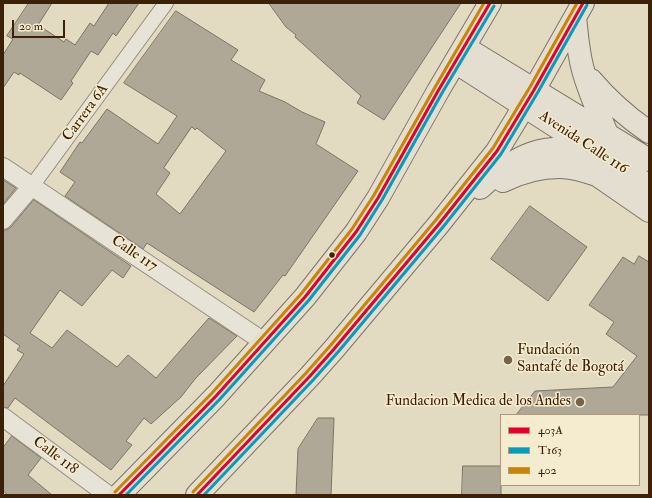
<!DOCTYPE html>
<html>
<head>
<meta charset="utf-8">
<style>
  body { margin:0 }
  #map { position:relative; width:652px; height:498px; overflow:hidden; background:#e2dac1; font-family:"IM FELL Double Pica",serif }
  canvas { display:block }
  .frame { position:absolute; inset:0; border:4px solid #3c2008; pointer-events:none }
  .legend { position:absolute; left:500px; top:414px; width:140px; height:72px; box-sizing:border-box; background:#f5ebce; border:1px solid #ab9a7f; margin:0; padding:5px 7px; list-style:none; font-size:12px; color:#3c2008 }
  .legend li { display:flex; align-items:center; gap:8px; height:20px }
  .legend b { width:20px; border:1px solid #ab9a7f }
  .scale { position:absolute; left:12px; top:20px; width:53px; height:18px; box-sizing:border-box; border:2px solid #3c2008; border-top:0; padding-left:5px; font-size:12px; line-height:14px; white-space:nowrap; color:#3c2008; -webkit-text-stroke:3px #f5ebce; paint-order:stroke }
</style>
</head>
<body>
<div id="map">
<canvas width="652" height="498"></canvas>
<div class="frame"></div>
<ul class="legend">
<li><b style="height:5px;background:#e4002b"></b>403A</li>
<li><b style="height:5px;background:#069bba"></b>T163</li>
<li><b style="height:5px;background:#c88402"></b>402</li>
</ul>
<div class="scale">20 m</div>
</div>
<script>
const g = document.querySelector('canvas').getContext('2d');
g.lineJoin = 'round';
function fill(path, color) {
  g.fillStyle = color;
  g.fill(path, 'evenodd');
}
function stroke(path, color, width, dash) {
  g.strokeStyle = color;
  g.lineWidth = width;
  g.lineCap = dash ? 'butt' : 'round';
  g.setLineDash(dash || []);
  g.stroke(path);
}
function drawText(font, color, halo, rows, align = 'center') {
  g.font = font + ' "IM FELL Double Pica",serif';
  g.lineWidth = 3;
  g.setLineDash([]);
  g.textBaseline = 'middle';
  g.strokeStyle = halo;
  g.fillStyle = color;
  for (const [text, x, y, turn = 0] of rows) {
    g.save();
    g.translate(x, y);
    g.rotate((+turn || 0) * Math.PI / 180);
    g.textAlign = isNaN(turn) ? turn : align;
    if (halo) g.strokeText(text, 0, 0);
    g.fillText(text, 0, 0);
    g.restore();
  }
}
const building = new Path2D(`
  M29 3H52L38 25 64 42 66 39 75 45 90 23 94 26 109 3H139L116 36 113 33 98 55 91 51 71 81 73 83 61 100 20 73 19 75 14 72 3 88V55L13 39 7 36Z
  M269 3H461L384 120 357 103 361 96 295 37 296 35 286 27Z
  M176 11 238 50 231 60 265 80 259 91 285 102 302 112 325 122 316 144 358 171 285 276 283 275 254 312 147 243 143 249 65 196 75 182 60 172 80 142 82 143 107 109 158 144 177 116 124 83ZM192 127 195 130 197 128 226 151 180 214 156 194 170 173 164 168Z
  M3 180 16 188 3 204Z
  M34 200 131 266 123 278 112 270 82 306 60 290 30 333 52 348 67 330 117 367 128 355 156 378 209 318 237 336 195 379 181 397 151 424 144 418 126 441 132 445 111 470 15 398 8 408 3 407V386L24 354 17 350 20 346 3 334V230H7L11 227Z
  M530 206 587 247 548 301 491 259Z
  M639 256 649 262V415H516L535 391 613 387 637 356 606 334 614 322 589 305 623 257 634 264Z
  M318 418H334L331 495H296L298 449Z
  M12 436 41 458 28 475 52 495H8L3 491V448Z
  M463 466H501V495H462Z`);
fill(building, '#b0a897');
stroke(building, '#7d7465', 1);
const pedestrian = new Path2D(`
  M32 186 166 3`);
const minor = new Path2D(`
  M3 167 264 342
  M3 220 32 186
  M3 417 108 495`);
const primary = new Path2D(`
  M575 17C577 35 578 52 583 70 589 92 599 113 607 134
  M464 47 649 160
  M455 62 649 186
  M591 80C608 100 627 117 649 132
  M586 164 597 175 649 211
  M503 181C521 172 540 167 560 167 573 167 585 171 597 175
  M480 188C518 154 541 142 592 152
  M119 495 216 396 305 297 356 232 378 198 438 91 490 3
  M197 495 310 376 334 349 439 224 497 151 534 90 583 3`);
stroke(pedestrian, '#968e7d', 16);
stroke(minor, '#968e7d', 20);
stroke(primary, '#7d7465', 24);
stroke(pedestrian, '#e7e3d7', 14);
stroke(minor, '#e7e3d7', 18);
stroke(primary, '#e3ded0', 22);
stroke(new Path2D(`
  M119 495 216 396 305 297 356 232 378 198 438 91 490 3
  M197 495 310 376 334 349 439 224 497 151 534 90 583 3`), '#e4002b', 3);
stroke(new Path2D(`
  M126 495 220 399 309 300 360 235 382 200 442 93 494 6
  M204 495 314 379 338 352 443 227 501 154 538 92 587 5`), '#069bba', 3);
stroke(new Path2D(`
  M115 492 212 393 301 294 352 229 374 195 434 89 484 3
  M193 492 306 373 330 346 435 221 493 148 530 87 577 3`), '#c88402', 3);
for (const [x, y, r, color] of [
  [332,255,3.5,"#3c2008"],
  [508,360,5,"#766149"],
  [580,402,5,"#766149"]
]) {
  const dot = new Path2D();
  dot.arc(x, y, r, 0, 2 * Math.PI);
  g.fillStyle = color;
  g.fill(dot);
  stroke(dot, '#f5ebce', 1.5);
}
drawText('15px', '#3c2008', '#f5ebce', [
  ["Carrera 6A",86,113,-54],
  ["Avenida Calle 116",583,143,33],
  ["Calle 117",134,254,34],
  ["Calle 118",55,456,37]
]);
drawText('15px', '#3c2008', '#f5ebce', [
  ["Fundación",517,351],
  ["Santafé de Bogotá",517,368],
  ["Fundacion Medica de los Andes",571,402,"right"]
], 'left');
</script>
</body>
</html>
